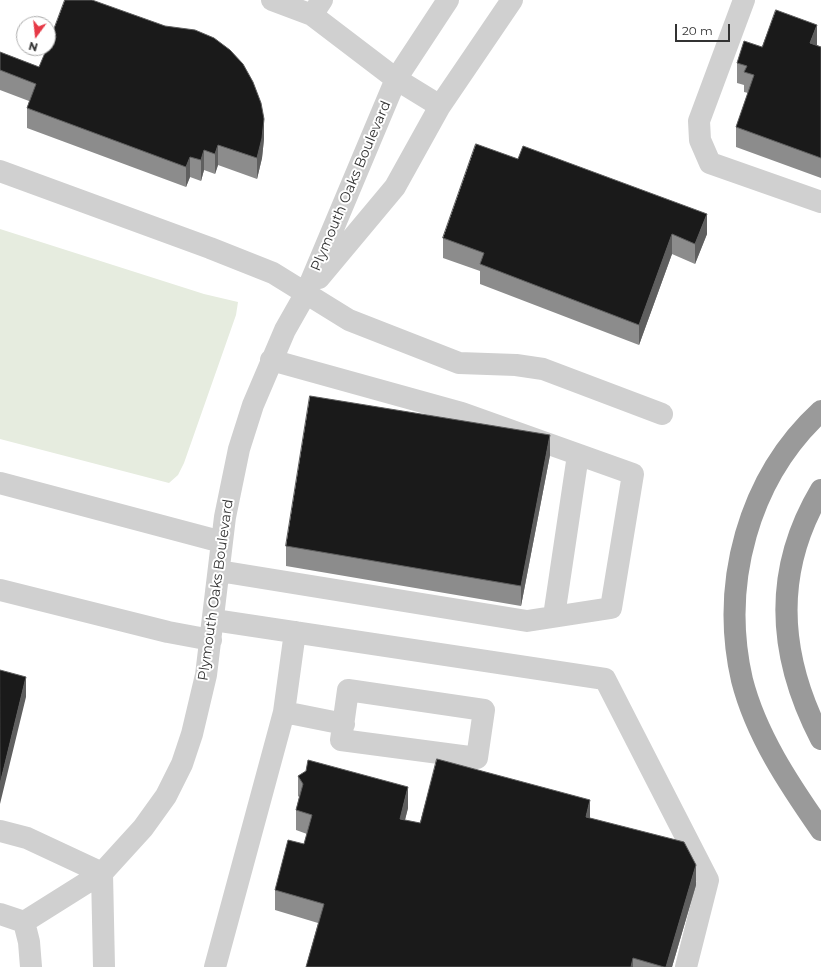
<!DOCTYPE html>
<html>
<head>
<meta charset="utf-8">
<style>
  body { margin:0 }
  #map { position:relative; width:821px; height:967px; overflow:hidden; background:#fff; font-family:Montserrat,sans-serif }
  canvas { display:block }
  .north { position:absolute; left:16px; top:16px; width:40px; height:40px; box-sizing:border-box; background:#fff; border:1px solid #adadad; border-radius:50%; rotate:195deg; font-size:11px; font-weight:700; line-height:16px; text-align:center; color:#333 }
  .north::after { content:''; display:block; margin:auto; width:14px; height:18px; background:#e63946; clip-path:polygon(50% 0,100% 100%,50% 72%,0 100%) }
  .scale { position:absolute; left:675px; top:24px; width:55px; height:18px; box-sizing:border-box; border:2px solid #333; border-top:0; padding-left:5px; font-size:12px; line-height:14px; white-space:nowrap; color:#333; -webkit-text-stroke:3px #fff; paint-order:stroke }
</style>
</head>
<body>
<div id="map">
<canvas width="821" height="967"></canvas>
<div class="north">N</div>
<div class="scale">20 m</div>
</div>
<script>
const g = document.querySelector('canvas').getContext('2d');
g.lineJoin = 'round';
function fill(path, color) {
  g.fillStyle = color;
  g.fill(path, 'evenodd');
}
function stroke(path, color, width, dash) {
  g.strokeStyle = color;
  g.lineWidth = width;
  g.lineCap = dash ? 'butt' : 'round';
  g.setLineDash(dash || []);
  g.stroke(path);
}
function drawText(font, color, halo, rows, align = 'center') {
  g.font = font + ' Montserrat,sans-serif';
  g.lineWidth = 4;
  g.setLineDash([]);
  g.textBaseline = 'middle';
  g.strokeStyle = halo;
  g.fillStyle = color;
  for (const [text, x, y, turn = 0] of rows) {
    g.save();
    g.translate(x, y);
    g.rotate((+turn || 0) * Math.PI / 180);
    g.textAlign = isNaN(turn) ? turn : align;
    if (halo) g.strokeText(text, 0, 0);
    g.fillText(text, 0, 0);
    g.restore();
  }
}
fill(new Path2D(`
  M0 229 204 294 238 302 236 315 184 463 178 475 169 483 0 439Z`), '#e6ecdf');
stroke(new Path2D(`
  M272 0 312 15
  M322 0 312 15 396 79 440 106
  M744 0 699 121 700 140 710 163 821 202
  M0 171 210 248 273 273 349 320 459 363 516 365 543 369 662 414
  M319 278 395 187 440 106 512 0
  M0 483 222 542
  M219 571 527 621 611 608 633 474 462 413 271 360
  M0 590 168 632 211 640
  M554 616 578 455
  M214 620 605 679 708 880 686 967
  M348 690 484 710 477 758 341 740Z
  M284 712 344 724
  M0 831 27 838 102 873
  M102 873 104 967
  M0 914 24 922 102 873 143 828 166 796 182 764 192 734 206 675 225 517 239 449 253 405 285 330 306 293 396 79 448 0
  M24 922 29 942 31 967
  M215 967 284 712 295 632`), '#d0d0d0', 22);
stroke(new Path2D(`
  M821 411C748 478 720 584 742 680 756 735 789 784 821 830
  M821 490C772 572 778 656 821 739`), '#9a9a9a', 22);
fill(new Path2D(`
  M817 45 821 47V178L736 147V127L748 93 744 92V85L737 83V63L762 47Z
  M0 52 39 67 264 139 262 158 257 179 218 165 215 174 204 170 201 181 190 177 186 187 27 128V108L29 101 0 90Z
  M518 159 707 234 695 264 672 254 639 345 480 284V271L443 258V238Z
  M550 455 521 606 286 566V546Z
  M298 776 408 808 405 820 420 823 590 818 696 885 672 967H306L318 923 275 910V890L304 844 307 834 296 830V810L299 797 298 796Z`), '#8c8c8c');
fill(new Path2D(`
  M817 25V46L810 43Z
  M264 119V139L262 158 257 179V158Z
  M218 145V165L215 174V154Z
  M204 150V170L201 181V160Z
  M190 157V177L186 187V167Z
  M707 214V234L695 264V244Z
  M672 234V254L639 345V325Z
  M550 435V455L521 606V586Z
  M26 677V697L0 804V784Z
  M408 787V808L400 839V819Z
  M590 800V820L586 817Z
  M696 865V885L672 967H666Z
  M633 958V967H631Z`), '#5f5f5f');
const building = new Path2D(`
  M65 0H92L165 26 195 30 214 38 230 50 243 64 253 82 261 103 264 119 262 138 257 158 218 145 215 154 204 150 201 160 190 157 186 167 27 108 36 84 0 70V52L39 67 47 48H48V45Z
  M776 10 817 25 810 43 821 47V158L736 127 754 75 744 72 747 66 737 63 744 41 762 47Z
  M476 144 518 159 523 146 707 214 695 244 672 234 639 325 480 264 484 253 443 238Z
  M310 396 550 435 521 586 286 546Z
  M0 670 26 677 0 784Z
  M437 759 590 800 586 817 684 842 696 865 666 967H664L633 958 631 967H306L324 904 275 890 288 840 304 844 312 815 296 810 303 784 298 776 306 771 308 760 408 787 400 819 420 823Z`);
fill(building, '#1a1a1a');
stroke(building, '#5f5f5f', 1);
drawText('14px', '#333', '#fff', [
  ["Plymouth Oaks Boulevard",351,186,-67],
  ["Plymouth Oaks Boulevard",216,590,-82]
]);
</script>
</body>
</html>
